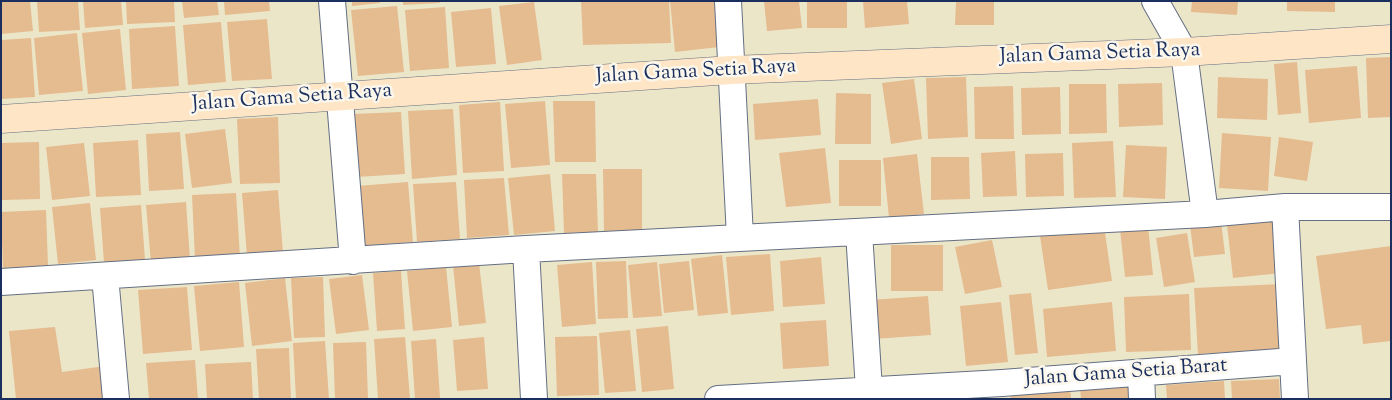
<!DOCTYPE html>
<html>
<head>
<meta charset="utf-8">
<style>
  body { margin:0 }
  #map { position:relative; width:1392px; height:400px; overflow:hidden; background:#ece6c9; font-family:"Sorts Mill Goudy",serif }
  canvas { display:block }
  .frame { position:absolute; inset:0; border:2px solid #1b2f5e; pointer-events:none }
</style>
</head>
<body>
<div id="map">
<canvas width="1392" height="400"></canvas>
<div class="frame"></div>
</div>
<script>
const g = document.querySelector('canvas').getContext('2d');
g.lineJoin = 'round';
function fill(path, color) {
  g.fillStyle = color;
  g.fill(path, 'evenodd');
}
function stroke(path, color, width, dash) {
  g.strokeStyle = color;
  g.lineWidth = width;
  g.lineCap = dash ? 'butt' : 'round';
  g.setLineDash(dash || []);
  g.stroke(path);
}
function drawText(font, color, halo, rows, align = 'center') {
  g.font = font + ' "Sorts Mill Goudy",serif';
  g.lineWidth = 5;
  g.setLineDash([]);
  g.textBaseline = 'middle';
  g.strokeStyle = halo;
  g.fillStyle = color;
  for (const [text, x, y, turn = 0] of rows) {
    g.save();
    g.translate(x, y);
    g.rotate((+turn || 0) * Math.PI / 180);
    g.textAlign = isNaN(turn) ? turn : align;
    if (halo) g.strokeText(text, 0, 0);
    g.fillText(text, 0, 0);
    g.restore();
  }
}
fill(new Path2D(`
  M1 1H30L33 31 1 34Z
  M37 1H78L80 30 39 32Z
  M83 1H121L123 25 85 28Z
  M126 1H174L175 22 127 24Z
  M182 1H217L219 15 184 18Z
  M224 1H269L270 11 225 15Z
  M352 1H380V3L352 6Z
  M403 1H440V3L403 5Z
  M581 1H669L671 43 583 45Z
  M670 1H714L719 47 675 52Z
  M764 1H799L802 28 767 31Z
  M807 1H847V28H807Z
  M863 1H907L909 24 865 28Z
  M956 1H994V25H955Z
  M1192 1H1238L1237 15 1191 12Z
  M1287 1H1335V12L1287 11Z
  M534 2 542 60 507 65 499 6Z
  M397 6 404 72 358 76 351 10Z
  M445 7 449 68 410 71 405 10Z
  M491 8 496 64 456 67 451 12Z
  M267 19 272 79 232 81 227 22Z
  M221 22 226 82 188 85 183 25Z
  M175 26 179 86 132 89 129 29Z
  M120 29 126 90 88 94 82 33Z
  M77 33 83 91 39 95 34 38Z
  M31 38 35 97 1 99V40Z
  M1391 57V117L1368 118 1366 58Z
  M1297 62 1301 113 1278 115 1274 64Z
  M1357 66 1361 118 1309 123 1305 70Z
  M966 77 968 137 928 139 926 78Z
  M1218 77 1268 79 1267 120 1217 118Z
  M914 79 922 139 891 144 882 83Z
  M1162 83 1163 125 1119 127 1118 84Z
  M1069 84H1106L1107 133 1069 134Z
  M1013 86 1014 139H975L974 87Z
  M1060 87 1061 134 1022 135 1021 88Z
  M836 93 871 94V144H835Z
  M818 99 821 135 755 140 753 104Z
  M545 101 550 165 511 168 505 104Z
  M553 101H595L596 162H555Z
  M500 102 504 171 463 173 459 105Z
  M453 109 457 175 412 179 408 111Z
  M401 112 405 174 356 177 353 114Z
  M278 117 280 183 240 184 237 119Z
  M225 129 232 183 192 188 185 134Z
  M180 132 184 189 149 191 146 134Z
  M1222 133 1271 137 1268 191 1219 188Z
  M1279 137 1313 142 1307 181 1274 176Z
  M138 140 141 195 96 197 93 143Z
  M1113 141 1116 197 1074 198 1072 143Z
  M39 142 40 199 2 200 1 143Z
  M84 143 90 196 52 200 46 147Z
  M1126 145 1167 147 1165 199 1123 197Z
  M825 148 831 203 786 207 779 153Z
  M1015 151 1017 196 983 197 981 153Z
  M1063 153 1064 196 1026 197 1025 154Z
  M917 154 924 214 889 218 883 158Z
  M931 157H969L970 199 931 200Z
  M839 160H881V206H839Z
  M603 169H642V231H604Z
  M550 174 555 231 514 235 508 178Z
  M562 174H596L598 232 564 233Z
  M504 178 509 235 467 238 464 180Z
  M408 182 413 242 362 246 357 186Z
  M456 182 460 239 417 242 413 184Z
  M278 190 283 253 247 256 242 193Z
  M236 193 240 257 195 259 192 195Z
  M186 202 190 260 151 263 146 205Z
  M90 203 96 260 58 264 52 207Z
  M141 205 145 260 104 263 100 208Z
  M46 210 48 266 3 268 1 212Z
  M1275 220 1281 273 1233 278 1227 225Z
  M1221 221 1225 254 1194 257 1190 225Z
  M1104 226 1112 281 1048 290 1040 236Z
  M1148 226 1153 275 1125 277 1120 229Z
  M1187 233 1195 282 1164 287 1156 238Z
  M992 240 1002 287 965 294 955 247Z
  M891 245H943V291H891Z
  M1391 246V341L1363 344 1361 325 1326 329 1316 256Z
  M770 254 774 311 731 315 726 257Z
  M722 255 728 313 698 316 691 259Z
  M821 257 825 304 783 307 780 261Z
  M626 261 628 318 598 319 596 262Z
  M689 261 694 310 664 313 659 264Z
  M592 262 596 324 562 327 557 265Z
  M657 262 662 316 633 318 628 265Z
  M479 263 486 323 459 326 453 265Z
  M446 267 452 327 413 331 407 271Z
  M401 271 405 329 377 331 373 273Z
  M362 275 369 330 336 334 329 279Z
  M323 277 325 337 294 338 291 278Z
  M285 278 292 341 252 346 245 283Z
  M239 282 244 347 200 351 194 286Z
  M1281 284 1285 349 1198 354 1194 288Z
  M187 287 192 350 143 354 138 290Z
  M1031 293 1038 353 1015 355 1009 295Z
  M1189 294 1191 350 1126 352 1124 297Z
  M928 296 931 335 873 339 870 300Z
  M1001 302 1008 362 966 366 960 306Z
  M1112 302 1116 351 1047 357 1043 309Z
  M826 320 829 366 783 369 780 323Z
  M668 326 674 389 642 392 636 329Z
  M55 327 62 372 105 366 108 399H16L9 331Z
  M630 330 636 391 605 393 599 333Z
  M597 336 599 395 557 396 555 337Z
  M405 337 410 399H378L374 339Z
  M484 337 488 389 457 391 453 340Z
  M436 339 440 398 415 399 411 341Z
  M325 341 329 399H296L293 343Z
  M366 342 368 399H335L333 343Z
  M289 348 291 399H259L256 349Z
  M195 360 198 399H149L146 363Z
  M251 362 253 399H207L205 364Z
  M1279 379 1280 399H1232L1231 381Z
  M1224 381 1225 399H1167L1166 385Z
  M1136 385 1137 399H1081L1080 387Z
  M1070 387 1071 399H1011L1010 394Z`), '#e5bb90');
const street = new Path2D(`
  M332 1 353 261
  M728 1 740 237
  M1155 1 1184 52 1205 214
  M1285 207 1295 399
  M859 232 869 390
  M526 249 534 399
  M105 276 116 399
  M1 282 526 249 1205 214 1285 207H1391
  M1141 373 1142 399
  M718 399 1002 383 1293 361`);
const secondary = new Path2D(`
  M1 119 731 70 1184 52 1391 39`);
stroke(street, '#646f83', 28);
stroke(secondary, '#646f83', 29);
stroke(street, '#fff', 26);
stroke(secondary, '#fde5c5', 28);
drawText('21px', '#1b2f5e', '#fbf7ec', [
  ["Jalan Gama Setia Raya",1100,55,-2],
  ["Jalan Gama Setia Raya",696,73,-3],
  ["Jalan Gama Setia Raya",292,99,-4],
  ["Jalan Gama Setia Barat",1126,374,-4]
]);
</script>
</body>
</html>
